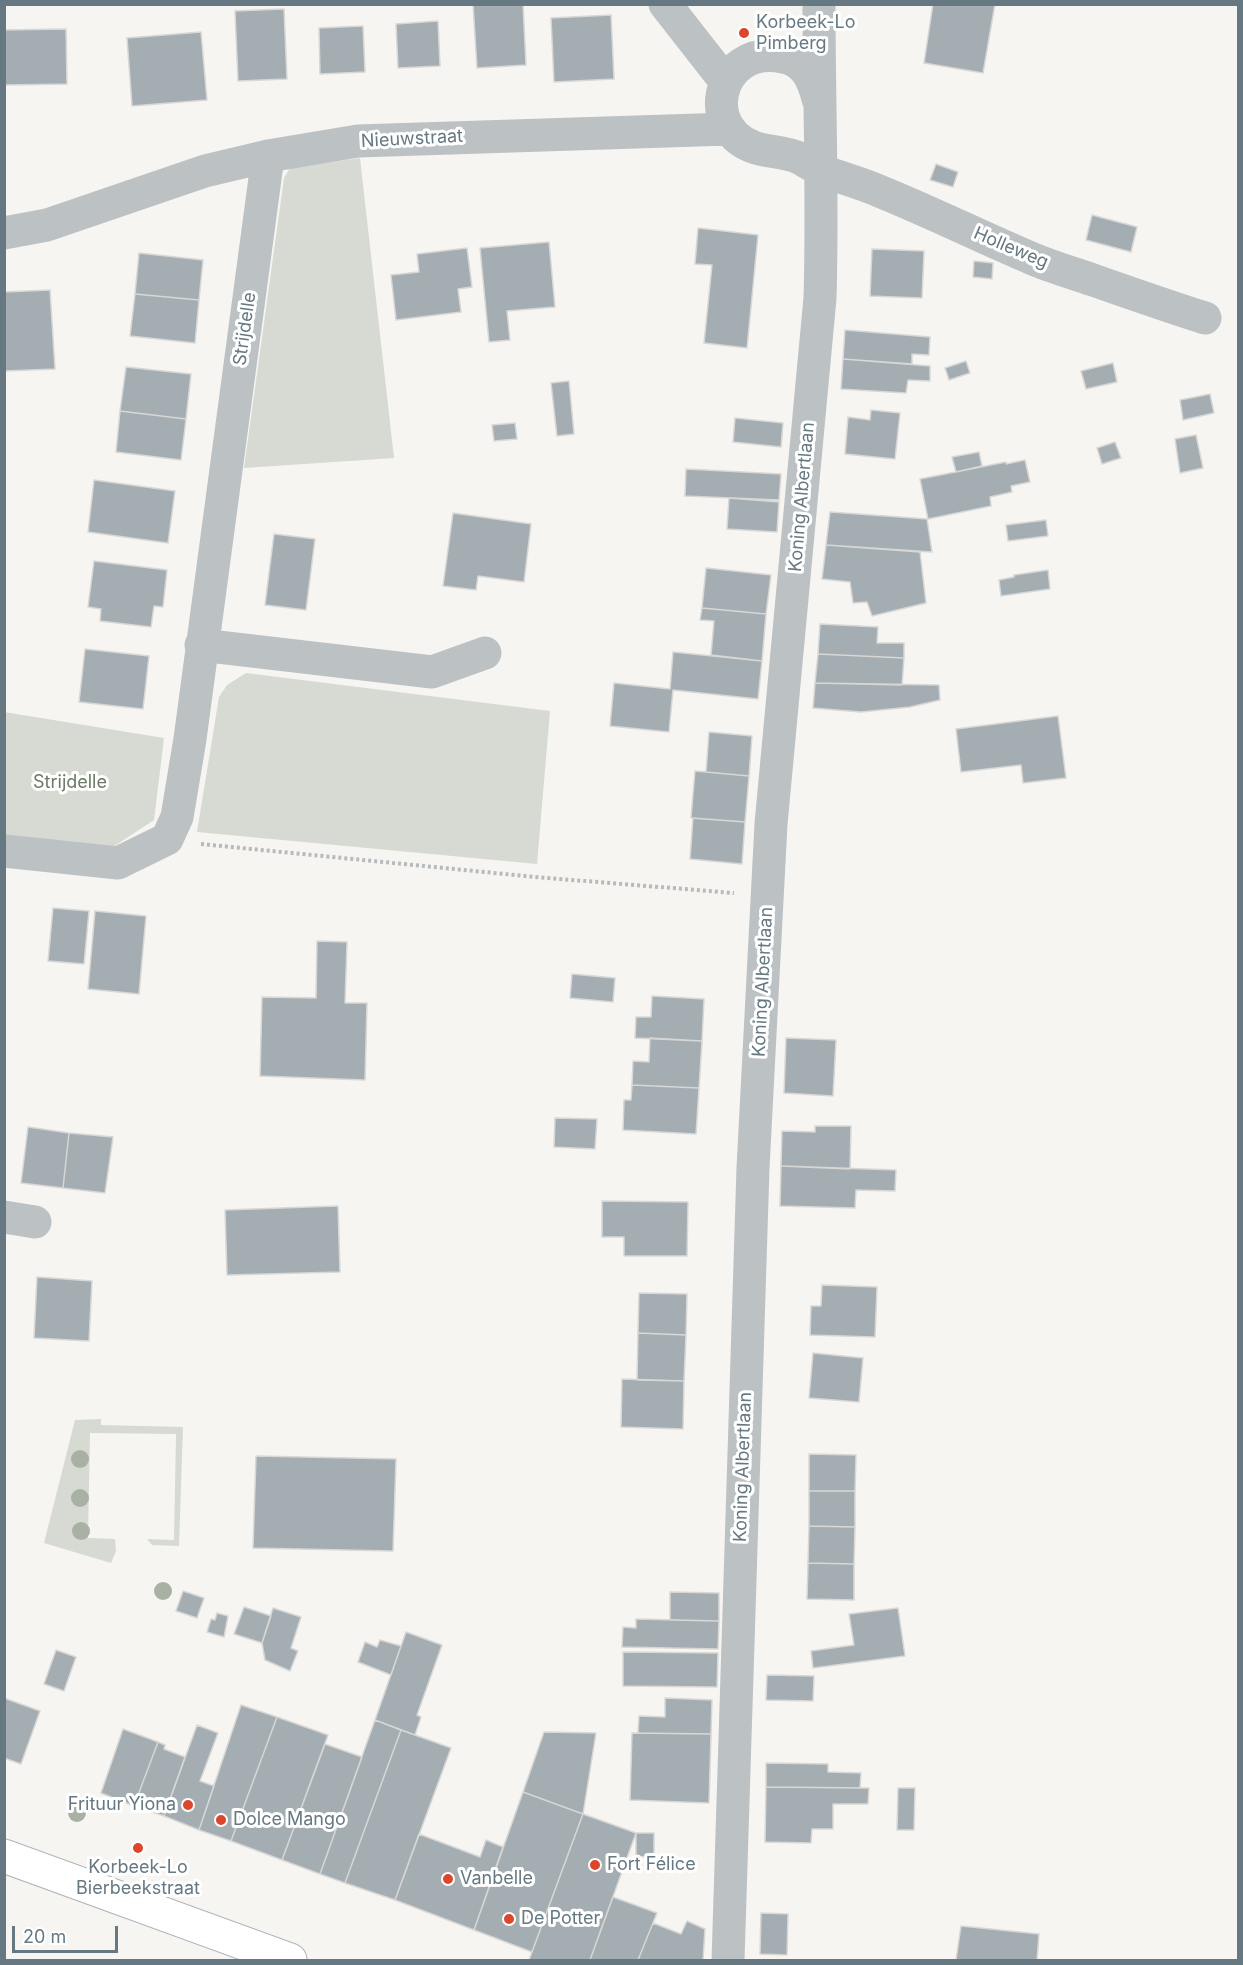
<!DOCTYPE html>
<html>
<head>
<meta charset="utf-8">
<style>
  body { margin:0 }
  #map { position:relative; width:1243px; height:1965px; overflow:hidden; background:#f6f5f2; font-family:Inter,sans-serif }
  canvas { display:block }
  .frame { position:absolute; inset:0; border:6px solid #667882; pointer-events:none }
  .scale { position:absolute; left:12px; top:1926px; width:106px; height:27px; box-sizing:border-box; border:3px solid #667882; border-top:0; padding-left:8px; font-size:18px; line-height:21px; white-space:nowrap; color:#667882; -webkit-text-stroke:4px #fff; paint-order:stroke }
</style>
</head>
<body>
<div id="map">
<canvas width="1243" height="1965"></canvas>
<div class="frame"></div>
<div class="scale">20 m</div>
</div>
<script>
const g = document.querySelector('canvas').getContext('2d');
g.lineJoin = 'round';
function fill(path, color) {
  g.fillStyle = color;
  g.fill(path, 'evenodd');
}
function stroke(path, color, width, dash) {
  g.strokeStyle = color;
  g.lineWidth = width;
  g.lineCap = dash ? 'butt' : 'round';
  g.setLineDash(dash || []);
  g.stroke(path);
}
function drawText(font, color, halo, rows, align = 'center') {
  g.font = font + ' Inter,sans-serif';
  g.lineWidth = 6;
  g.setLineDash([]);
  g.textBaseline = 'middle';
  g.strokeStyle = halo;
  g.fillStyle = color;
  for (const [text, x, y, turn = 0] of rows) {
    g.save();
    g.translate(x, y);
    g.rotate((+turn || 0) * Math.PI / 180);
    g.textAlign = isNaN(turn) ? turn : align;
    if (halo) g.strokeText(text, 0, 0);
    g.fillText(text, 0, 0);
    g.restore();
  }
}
fill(new Path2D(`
  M360 158 394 458 244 468 284 178 290 168Z
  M246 673 550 711 537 864 197 832 219 697 227 685Z
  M4 712 164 738 154 820 113 847 5 836Z
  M101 1419V1425L183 1427 179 1546 152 1545 147 1539 174 1540 176 1434 90 1433 88 1538 115 1539 116 1551 111 1563 44 1543 75 1420Z`), '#d6dad2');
const building = new Path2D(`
  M473 4H523L526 65 477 68Z
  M933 4H995L983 73 924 63Z
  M284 9 287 79 238 81 235 11Z
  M611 15 614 79 554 82 551 18Z
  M438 21 440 66 398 68 396 24Z
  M363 26 365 72 320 74 319 28Z
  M66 29 67 84 4 85V30Z
  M201 32 207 100 132 106 127 38Z
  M936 164 958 172 953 187 930 180Z
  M1092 215 1137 227 1131 252 1086 240Z
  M698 228 758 235 747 348 704 343 712 265 695 264Z
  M549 242 555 307 507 311 510 340 489 342 480 248Z
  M467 248 472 287 458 289 461 312 396 320 391 275 419 272 417 254Z
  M872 249 924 251 922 298 870 296Z
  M139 253 203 260 199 300 135 294Z
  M974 261 993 263 992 279 973 277Z
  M50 290 55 369 4 371V292Z
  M135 294 199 300 195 343 130 336Z
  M845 330 930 337 929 355 912 354V364L843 359Z
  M843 359 930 366V381L908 380 906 393 841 389Z
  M966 361 970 373 949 380 945 368Z
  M1113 363 1117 382 1086 389 1081 371Z
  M126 367 191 374 186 419 120 411Z
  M569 381 574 434 557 436 551 383Z
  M1210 394 1214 413 1183 420 1180 400Z
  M871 410 900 413 895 459 845 454 848 417 870 420Z
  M120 411 186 419 181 460 116 452Z
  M735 418 783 423 781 447 733 442Z
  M515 423 517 439 494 441 492 425Z
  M1196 435 1203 468 1180 473 1175 439Z
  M1115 442 1121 458 1102 464 1097 448Z
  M979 452 982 466 956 472 952 457Z
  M1025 460 1030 482 1011 486 1012 492 990 497 991 506 928 519 920 479 1006 462V464Z
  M686 469 781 474 779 500 685 496Z
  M94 480 175 491 168 543 88 532Z
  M729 498 779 502 777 532 727 529Z
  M830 512 927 519 932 552 826 545Z
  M453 513 531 524 524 582 478 576 476 590 443 586Z
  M1046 520 1048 536 1008 541 1006 525Z
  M274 534 315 539 306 610 265 605Z
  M826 545 920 552 926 603 872 616 867 602 853 603 850 582 822 579Z
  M94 561 167 570 163 607 154 606 151 627 100 621 101 609 88 607Z
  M706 568 771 575 766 614 702 608Z
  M1048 570 1050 589 1001 596 999 580 1014 577V575Z
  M702 608 766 614 762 661 711 655 714 621 700 620Z
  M820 624 878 627 877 643H904V658L818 654Z
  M85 649 149 656 143 709 79 702Z
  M673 652 762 661 758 699 673 690 669 732 610 726 614 683 670 689Z
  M818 654 904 658 902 685 815 683Z
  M815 683 939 685 940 700 910 707 861 712 813 708Z
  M1058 716 1066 778 1023 783 1021 765 961 772 956 729Z
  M709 732 752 736 749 776 706 772Z
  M695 771 749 776 745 822 691 818Z
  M693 818 745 822 742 864 690 859Z
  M53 908 89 911 84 964 48 961Z
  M95 911 146 916 139 994 88 989Z
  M317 941 347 942 345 1003H367L365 1080 260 1076 262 997 316 998Z
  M572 974 615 978 613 1002 570 998Z
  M652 996 704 999 702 1041 635 1038 636 1017H651Z
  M650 1038 702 1041 699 1088 632 1085 633 1061 649 1062Z
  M786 1038 836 1040 833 1096 784 1093Z
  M632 1085 699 1088 696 1134 623 1130 624 1100H631Z
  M555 1118 597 1119 595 1149 554 1147Z
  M815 1126H851L850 1169 781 1166 782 1131 815 1132Z
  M28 1127 69 1133 63 1188 21 1183Z
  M69 1133 113 1137 105 1193 63 1188Z
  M781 1166 896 1170 895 1191 856 1190 855 1208 780 1206Z
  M602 1201 688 1202 687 1256H624V1237H602Z
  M338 1206 340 1272 227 1275 225 1210Z
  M37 1277 92 1281 89 1341 34 1338Z
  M822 1285 877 1287 875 1337 810 1335 811 1306H821Z
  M639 1293 687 1294 686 1335 638 1333Z
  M638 1333 686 1335 684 1381 637 1380Z
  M813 1353 863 1358 859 1402 809 1398Z
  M622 1379 684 1381 683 1429 621 1427Z
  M809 1454 856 1455 855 1491H809Z
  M256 1456 396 1459 393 1551 253 1548Z
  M809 1491H855V1527L809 1526Z
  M809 1526 855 1527 854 1564 808 1563Z
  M808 1563 854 1564V1600L807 1599Z
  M183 1591 204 1598 197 1618 176 1611Z
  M670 1592 719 1593V1621L670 1620Z
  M244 1607 271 1616 262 1643 234 1634Z
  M273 1608 301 1617 291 1648 298 1651 290 1671 265 1660 262 1643Z
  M898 1608 905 1656 813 1668 811 1651 854 1645 849 1614Z
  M217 1613 228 1616 224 1637 207 1632 211 1619 215 1620Z
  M636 1619 719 1621 718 1649 622 1647 623 1627 636 1628Z
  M406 1632 442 1645 417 1715 421 1717 415 1735 375 1720Z
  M380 1640 401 1646 391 1675 358 1662 365 1642 377 1647Z
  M56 1650 76 1657 64 1691 44 1684Z
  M623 1652 718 1653 717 1687 623 1686Z
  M767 1675 814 1676 813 1701 766 1700Z
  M4 1698 40 1711 21 1764 4 1758Z
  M665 1698 712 1700 711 1734 638 1733 639 1716 665 1717Z
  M241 1705 277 1717 231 1841 199 1830Z
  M277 1717 328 1735 282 1860 231 1841Z
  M375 1720 401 1730 345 1883 320 1874Z
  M197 1725 218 1733 200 1781 214 1786 199 1830 164 1816Z
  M123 1729 158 1742 134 1806 101 1793Z
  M401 1730 451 1748 395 1900 345 1883Z
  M544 1732 596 1733 583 1814 523 1792Z
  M632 1733 711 1734 709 1803 630 1800Z
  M158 1742 165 1745 164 1749 185 1757 164 1816 134 1806Z
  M325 1744 362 1757 320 1874 282 1860Z
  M766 1763 828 1764V1772L861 1773 860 1788 766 1787Z
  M766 1787 869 1788 868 1804H833V1829H812L811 1843 765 1842Z
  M898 1788H915L914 1830H897Z
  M523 1792 583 1814 532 1952 474 1930Z
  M583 1814 636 1833 590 1960H529Z
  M636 1833H654V1856L636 1857Z
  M419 1834 480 1857 486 1840 503 1847 474 1930 395 1900Z
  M613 1897 657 1913 638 1960H590Z
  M761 1913 788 1914 787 1955 760 1954Z
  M687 1921 705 1929 703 1960H638L653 1923 681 1934Z
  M961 1926 1039 1934 1037 1960H956Z`);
fill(building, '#a4adb2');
stroke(building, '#d7d7d5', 1.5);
const major = new Path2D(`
  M4 1856 290 1960`);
stroke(major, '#b0b6b9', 35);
stroke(new Path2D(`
  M201 844 535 877 734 893`), '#b7babc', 4, [3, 3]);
stroke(new Path2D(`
  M665 4 726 82
  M818 99C813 79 805 61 783 57 715 43 696 137 764 150 775 152 789 153 799 158 807 162 815 168 823 171 841 178 861 183 879 191 931 212 981 237 1033 259 1052 267 1073 273 1093 280 1130 293 1167 306 1205 318
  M4 233 47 225 205 171 268 156 358 141 729 129
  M201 645 432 672 485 653
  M4 851 118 863 167 839 177 817 190 739 268 156
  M4 1217 35 1222
  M728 1960 753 1168 771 824 820 298C823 200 819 102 819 4`), '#bcc1c4', 33);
stroke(major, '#fff', 33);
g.fillStyle = '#a9b1a4';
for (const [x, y] of [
  [80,1459],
  [80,1498],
  [81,1531],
  [163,1591],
  [77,1813]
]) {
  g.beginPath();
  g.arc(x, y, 9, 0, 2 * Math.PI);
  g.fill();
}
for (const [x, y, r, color] of [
  [744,33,6,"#db462d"],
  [188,1805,6,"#db462d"],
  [221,1820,6,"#db462d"],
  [138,1848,6,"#db462d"],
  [595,1865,6,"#db462d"],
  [448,1879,6,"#db462d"],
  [509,1919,6,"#db462d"]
]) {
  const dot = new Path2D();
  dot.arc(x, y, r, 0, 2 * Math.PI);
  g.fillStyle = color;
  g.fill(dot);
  stroke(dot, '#fff', 2);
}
drawText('18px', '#667882', '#fff', [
  ["Korbeek-Lo",756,23],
  ["Pimberg",756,44],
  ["Frituur Yiona",176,1805,"right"],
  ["Dolce Mango",233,1820],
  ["Fort Félice",607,1865],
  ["Korbeek-Lo",138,1868,"center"],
  ["Bierbeekstraat",138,1889,"center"],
  ["Vanbelle",460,1879],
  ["De Potter",521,1919]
], 'left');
drawText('18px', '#667882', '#fff', [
  ["Nieuwstraat",412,139,-3],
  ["Holleweg",1011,248,23],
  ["Strijdelle",245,329,-82],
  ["Koning Albertlaan",802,497,-85],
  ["Koning Albertlaan",763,982,-87],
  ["Koning Albertlaan",743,1467,-88]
]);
drawText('18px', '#6a7a64', '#fff', [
  ["Strijdelle",70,783]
]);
</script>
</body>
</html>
